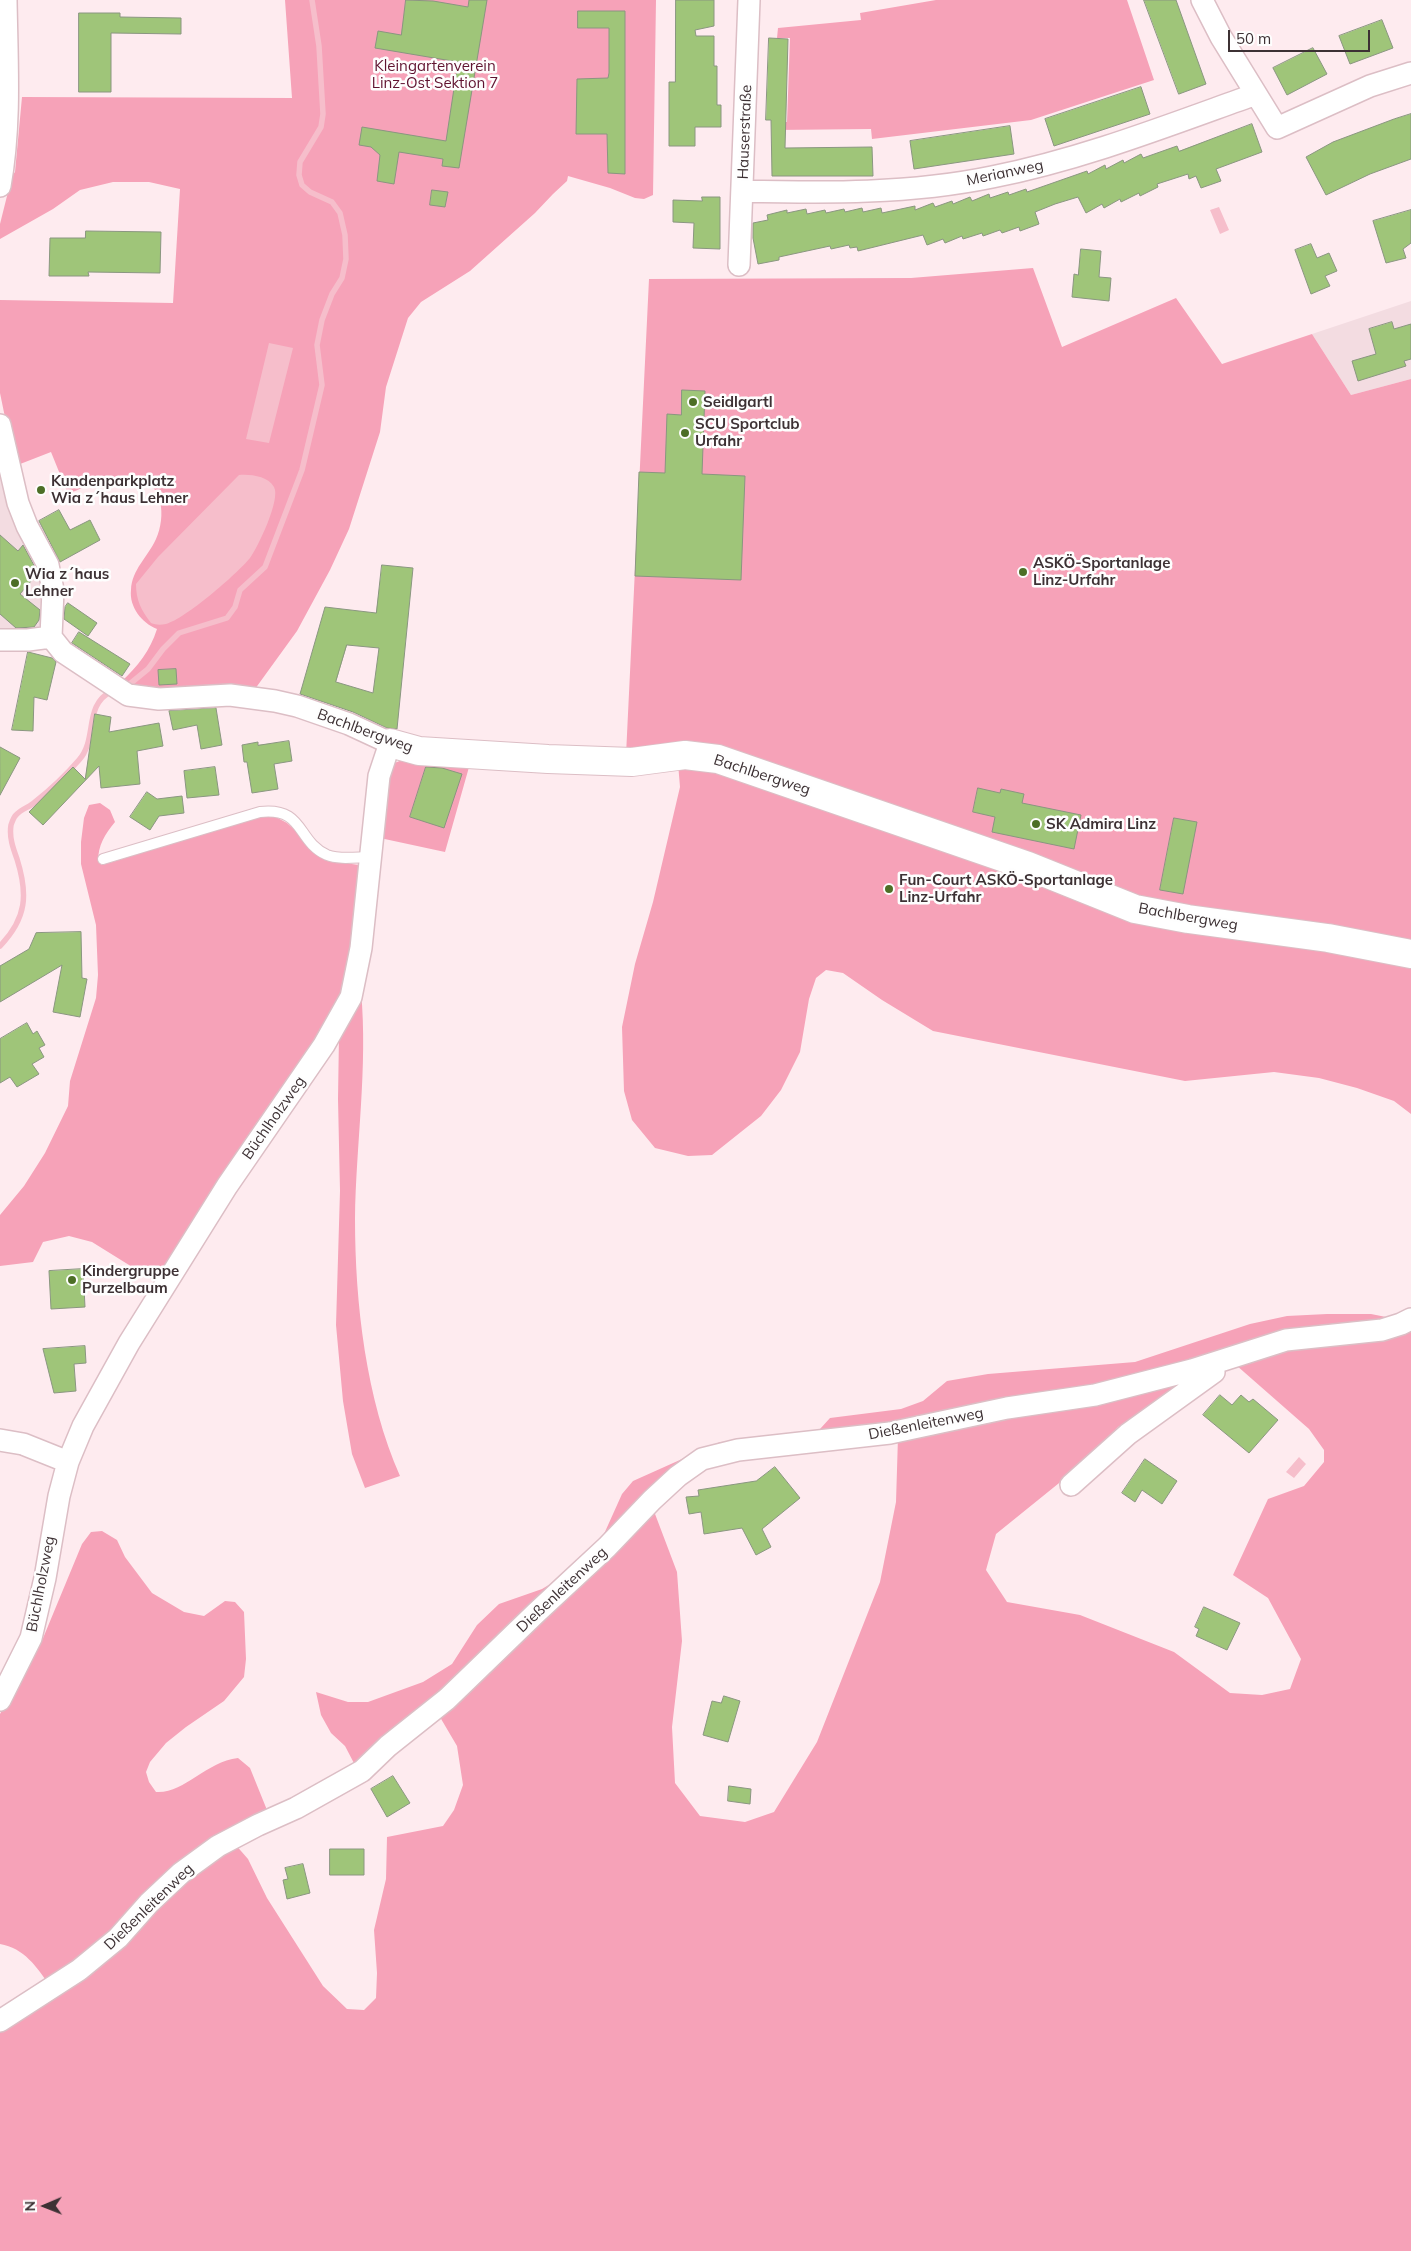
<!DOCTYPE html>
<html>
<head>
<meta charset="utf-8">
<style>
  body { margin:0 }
  #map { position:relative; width:1411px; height:2251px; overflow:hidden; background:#feebef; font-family:Mulish,sans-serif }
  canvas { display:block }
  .north { position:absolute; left:20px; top:2181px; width:50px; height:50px; -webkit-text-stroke:4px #fefefe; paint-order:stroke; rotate:269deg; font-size:14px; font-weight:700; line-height:20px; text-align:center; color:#3d3134 }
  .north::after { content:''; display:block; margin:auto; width:18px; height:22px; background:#3d3134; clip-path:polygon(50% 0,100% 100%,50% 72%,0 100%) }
  .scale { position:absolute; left:1228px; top:30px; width:142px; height:22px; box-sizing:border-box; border:2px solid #3d3134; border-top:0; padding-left:6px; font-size:15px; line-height:18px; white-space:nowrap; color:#3d3134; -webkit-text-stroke:4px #fefefe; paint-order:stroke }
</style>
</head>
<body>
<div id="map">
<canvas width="1411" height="2251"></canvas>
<div class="north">N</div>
<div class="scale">50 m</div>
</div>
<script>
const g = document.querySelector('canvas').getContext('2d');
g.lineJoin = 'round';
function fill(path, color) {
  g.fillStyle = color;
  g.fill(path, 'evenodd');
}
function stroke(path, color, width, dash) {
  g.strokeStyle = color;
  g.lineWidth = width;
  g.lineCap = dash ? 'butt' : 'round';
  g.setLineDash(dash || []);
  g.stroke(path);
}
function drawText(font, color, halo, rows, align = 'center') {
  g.font = font + ' Mulish,sans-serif';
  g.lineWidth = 5;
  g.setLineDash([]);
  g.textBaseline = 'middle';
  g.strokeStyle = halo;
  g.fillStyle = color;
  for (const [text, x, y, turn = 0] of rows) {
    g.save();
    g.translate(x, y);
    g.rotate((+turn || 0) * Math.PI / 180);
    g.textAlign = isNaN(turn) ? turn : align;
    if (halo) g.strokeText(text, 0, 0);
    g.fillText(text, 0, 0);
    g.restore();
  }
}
fill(new Path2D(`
  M1411 301V379L1351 395 1312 334Z
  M0 456 42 568 43 621 37 630 0 635Z`), '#f3dce1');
fill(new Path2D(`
  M285 0H656L653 195 644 199 635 198 610 188 568 176 567 181 553 194 535 213 470 271 421 302 408 318 386 387 380 432 349 529 330 570 297 631 255 689 148 691 121 682C138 666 150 651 157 629 142 623 129 607 131 590 132 569 148 557 156 539 161 528 163 513 160 502 151 460 93 483 68 494L51 452 15 466 0 393V300L173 303 180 189 149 182H113L80 190 53 209 0 239V224L12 176 15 172 22 97 292 98Z
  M936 0H1127L1154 80 1031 120 872 139 871 129 775 130 774 122H787L790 38H777L778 28 861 20 860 13Z
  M1033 268 1062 347 1176 298 1222 364 1312 334 1351 395 1411 379V1114L1394 1101 1357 1088 1319 1078 1274 1072 1185 1081 933 1031 882 1000 843 973 826 970 816 978 809 999 800 1052 781 1090 761 1116 712 1155 688 1156 655 1148 632 1120 624 1091 622 1027 635 964 653 902 680 787 678 763 626 755 649 279 911 278Z
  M402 760H471L445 852 380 838 385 786 392 764Z
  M100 803 110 810 115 822C105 834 98 845 98 862L102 865 259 817 274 816 287 823 330 861 359 865C354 914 355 967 333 1012L244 1141 158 1283 92 1242 69 1236 43 1242 33 1262 0 1266V1215L24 1186 45 1153 68 1106 70 1081 96 998 98 975 96 925 81 864V842L84 818 89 805Z
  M361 991C368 1068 356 1143 355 1219 355 1303 366 1399 400 1476L365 1488 352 1454 343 1401 336 1325 340 1191 338 1099 339 1035Z
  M1327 1314H1371L1396 1319 1140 1380 819 1437 820 1429 830 1418 901 1409 923 1401 947 1381 988 1374 1135 1362 1250 1324 1287 1316Z
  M1411 1326V2251H0V2027L234 1843 248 1859 267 1898 323 1986 347 2009 364 2010 376 1998 377 1973 374 1930 386 1879 387 1837 443 1826 454 1810 463 1785 457 1746 437 1712 652 1506 677 1572 682 1641 672 1727 675 1783 700 1816 745 1822 774 1812 817 1742 880 1582 896 1502 898 1437 1200 1373 1155 1407 1118 1427 1095 1454 996 1534 986 1570 1007 1602 1080 1615 1174 1652 1230 1693 1262 1695 1290 1689 1301 1659 1268 1598 1233 1575 1268 1499 1304 1486 1324 1462V1450L1309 1429 1236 1365 1256 1354Z
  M744 1441 717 1445 356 1767 345 1746 331 1733 321 1715 316 1692 348 1702H368L423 1682 452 1664 477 1625 499 1604 542 1589 562 1577 595 1547 604 1534 622 1494 633 1481 720 1442Z
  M102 1531 117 1540 125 1557 152 1593 184 1612 204 1616 225 1601 235 1602 244 1612 246 1659 244 1677 224 1701 186 1727 166 1743 150 1762 146 1772 149 1782 156 1792C184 1794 205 1762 238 1758L250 1768 269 1815 50 1986C37 1967 24 1948 0 1944V1714L41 1643 82 1544 91 1532Z`), '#f6a2b8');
fill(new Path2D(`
  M1219 207 1229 230 1220 234 1210 210Z
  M269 343 293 348 269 443 246 439Z
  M239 475C250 474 268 476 274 487 281 499 258 547 250 558 237 574 185 619 166 624 160 625 156 625 151 623 141 610 136 600 136 584L158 557Z
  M1299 1457 1306 1464 1294 1478 1286 1472Z`), '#f6becb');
stroke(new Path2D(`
  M126 687 148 669 163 649 179 633 227 618 235 607 240 590 265 567 302 470 322 385 317 345 322 320 332 294 342 278 346 259 345 235 340 213 332 202 310 192 302 185 299 175 300 162 321 127 323 114 319 46 312 0
  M0 946C27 918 28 894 17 859 13 848 9 837 11 825 12 822 14 817 16 815 21 809 30 807 35 802 50 790 66 775 79 760 98 739 83 705 112 691`), '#f6becb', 5.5);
const building = new Path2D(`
  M406 0 433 1 468 7 469 0H487L459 168 442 166 443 159 399 152 394 184 377 181 380 155 371 147 359 145 362 127 446 141 458 62 375 48 378 31 401 35Z
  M676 0H714V26L695 30 696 36H714V66H717V105H721V127H695V146H669V82H675Z
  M1144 0H1176L1206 84 1179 94Z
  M578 11H625V174L608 173 607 134H576L577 79 608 78 609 73V28H578Z
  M79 13H120V17L181 18V34L111 33V92H79Z
  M1382 20 1393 48 1350 64 1339 36Z
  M769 38 788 39 785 148 872 147 873 176H772L771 120H766Z
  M1313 48 1327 74 1287 95 1273 68Z
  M1141 87 1150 114 1054 146 1045 119Z
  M1411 114V159L1370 174 1326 195 1306 157 1333 142 1394 119Z
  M1252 124 1262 152 1216 169 1221 181 1201 188 1196 176 1189 179 1188 174 1157 184 1158 187 1140 196 1139 193 1121 202 1120 199 1104 208 1102 204 1086 213 1078 197 1055 204 1035 212 1039 224 1020 231 1019 227 1002 233 1000 230 983 236 982 233 963 239 962 236 945 243 943 239 927 245 923 235 858 251 857 247 850 248 849 245 831 249 830 246 779 257V260L758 264 753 238V223L768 220 767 215 787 210V213L806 209 807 214 825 210 826 213 844 209 845 212 862 208 863 212 881 208 882 213 915 206V210L933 203 935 207 952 201 953 204 970 197 972 201 989 194 990 198 1008 192 1009 195 1026 189 1027 192 1087 171 1088 174 1105 165 1106 169 1123 160 1124 163 1141 154 1143 158 1177 146 1179 151Z
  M1010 126 1014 154 914 169 910 141Z
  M432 190 448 192 445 207 430 205Z
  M702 197H720V249L693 248 694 223 673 222V200L702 201Z
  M1411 210V243L1403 249 1406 258 1386 263 1373 221Z
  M86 231 161 232 160 273 88 272 89 276H49L50 238H85Z
  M1311 244 1317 258 1329 253 1337 271 1325 276 1330 286 1311 294 1295 250Z
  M1081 249 1101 251 1099 277 1111 278 1109 301 1072 297 1074 274 1078 275Z
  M1392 322 1394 329 1411 324V359L1404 361 1406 366 1358 381 1352 361 1376 354 1369 329Z
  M682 390 705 391 702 474 745 476 741 580 635 576 639 472 665 473 667 414 681 415Z
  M59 510 70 530 90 520 100 540 60 562 39 521Z
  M0 535 18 551 23 545 36 569 37 574 20 594 40 610 39 620 34 627 16 628 0 614Z
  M382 565 413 568 397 729 387 728 353 712 300 694 325 607 376 613ZM347 645 379 648 373 693 336 682Z
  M68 603 97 623 88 636 64 619 65 607Z
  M79 632 130 664 122 676 72 643Z
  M28 652 52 658 56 662 47 700 34 697 33 731 12 730Z
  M176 669 177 684 159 685 158 670Z
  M216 708 222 745 201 749 197 725 173 730 169 711Z
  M95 714 111 717 109 732 159 723 163 746 137 751 140 784 101 788 99 766 43 825 29 812 73 767 85 779Z
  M289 741 292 761 274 764 278 789 252 793 247 762H244L242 745 258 742V745Z
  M0 747 20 758 0 795Z
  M215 767 219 795 187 798 184 771Z
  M426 767 442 768 462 774 444 828 410 817Z
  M978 788 1000 793 1001 789 1024 794 1022 803 1081 815 1074 849 992 832 995 817 973 812Z
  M147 792 157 799 182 796 184 813 159 816 150 830 130 817Z
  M1174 818 1197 822 1183 894 1160 890Z
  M81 932 82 978 87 979 80 1017 53 1012 62 965 0 1002V966L29 949 36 933Z
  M27 1023 33 1034 37 1031 45 1045 39 1048 44 1057 32 1064 39 1074 17 1087 10 1077 0 1083V1039Z
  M83 1269 85 1307 51 1309 49 1271Z
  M85 1346 86 1363 74 1364 76 1391 54 1393 43 1349Z
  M1220 1395 1232 1405 1241 1395 1249 1402 1253 1399 1278 1420 1249 1453 1203 1415Z
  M1145 1459 1177 1481 1162 1504 1142 1490 1135 1502 1122 1493Z
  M775 1467 800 1498 762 1529 771 1547 756 1555 742 1528 704 1534 701 1512 689 1514 686 1497 699 1496 698 1490 756 1481Z
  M1204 1607 1240 1623 1227 1650 1196 1636 1199 1629 1195 1627Z
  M724 1696 740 1701 728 1742 703 1735 712 1701 721 1703Z
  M393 1776 410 1803 387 1817 371 1789Z
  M729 1786 751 1789 750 1804 728 1801Z
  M330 1849H364V1875H330Z
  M303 1864 310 1893 287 1899 283 1880 288 1879 285 1868Z`);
fill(building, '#9fc579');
stroke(building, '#8a9680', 1);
const lane = new Path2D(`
  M103 859 260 812C305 807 296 841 327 855 339 860 357 857 370 857`);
const street = new Path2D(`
  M1202 0 1221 37 1277 128 1370 86 1411 73
  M0 186C11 124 7 63 6 0
  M742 191C826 193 910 194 992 177 1083 159 1169 125 1256 94
  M739 265 749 0
  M0 425 18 503 27 526 48 565 53 590 51 637
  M0 640H28L51 637
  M0 1440 23 1444 68 1462
  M1071 1485 1128 1434 1214 1372 1213 1364
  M0 1700 31 1638 45 1578 59 1496 68 1462 83 1426 129 1343 227 1186 324 1045 351 997 361 948 379 776 390 743 349 724 297 706 275 701 230 695 159 699 128 695 63 652 51 637
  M0 2021 79 1970 118 1938 149 1903 181 1873 218 1846 258 1825 296 1808 362 1771 388 1746 447 1699 536 1613 607 1547 652 1500 678 1476 702 1459 738 1450 890 1433 1007 1408 1095 1395 1192 1370 1286 1340 1382 1330 1401 1324 1411 1319`);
const secondary = new Path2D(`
  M390 743 419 751 548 759 632 762 685 755 718 759 1028 866 1135 909 1188 919 1328 938 1411 954`);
stroke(lane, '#dcbec5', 12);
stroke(street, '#dcbec5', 24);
stroke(secondary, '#dcbec5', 30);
stroke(lane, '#fff', 10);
stroke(street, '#fff', 21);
stroke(secondary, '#fff', 28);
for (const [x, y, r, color] of [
  [693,402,5,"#4d6e26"],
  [685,433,5,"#4d6e26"],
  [41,490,5,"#4d6e26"],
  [1023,572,5,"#4d6e26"],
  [15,583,5,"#4d6e26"],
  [1036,824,5,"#4d6e26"],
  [889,889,5,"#4d6e26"],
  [72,1280,5,"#4d6e26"]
]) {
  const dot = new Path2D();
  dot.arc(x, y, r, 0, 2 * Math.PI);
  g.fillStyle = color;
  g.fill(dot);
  stroke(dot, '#fefefe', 2);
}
drawText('15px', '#601330', '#fefefe', [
  ["Kleingartenverein",435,66],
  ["Linz-Ost Sektion 7",435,83]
]);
drawText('15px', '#3d3134', '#fefefe', [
  ["Hauserstraße",745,132,-88],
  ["Merianweg",1005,173,-12],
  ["Bachlbergweg",365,731,20],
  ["Bachlbergweg",762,775,18],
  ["Bachlbergweg",1188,917,10],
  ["Büchlholzweg",274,1118,-55],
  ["Dießenleitenweg",926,1424,-11],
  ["Büchlholzweg",41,1584,-79],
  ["Dießenleitenweg",562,1590,-43],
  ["Dießenleitenweg",149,1907,-44]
]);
drawText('bold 15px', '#3d3134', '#fefefe', [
  ["Seidlgartl",703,402],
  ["SCU Sportclub",695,424],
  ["Urfahr",695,441],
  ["Kundenparkplatz",51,481],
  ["Wia z´haus Lehner",51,498],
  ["ASKÖ-Sportanlage",1033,563],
  ["Linz-Urfahr",1033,580],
  ["Wia z´haus",25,574],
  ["Lehner",25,591],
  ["SK Admira Linz",1046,824],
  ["Fun-Court ASKÖ-Sportanlage",899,880],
  ["Linz-Urfahr",899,897],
  ["Kindergruppe",82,1271],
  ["Purzelbaum",82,1288]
], 'left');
</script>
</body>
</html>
